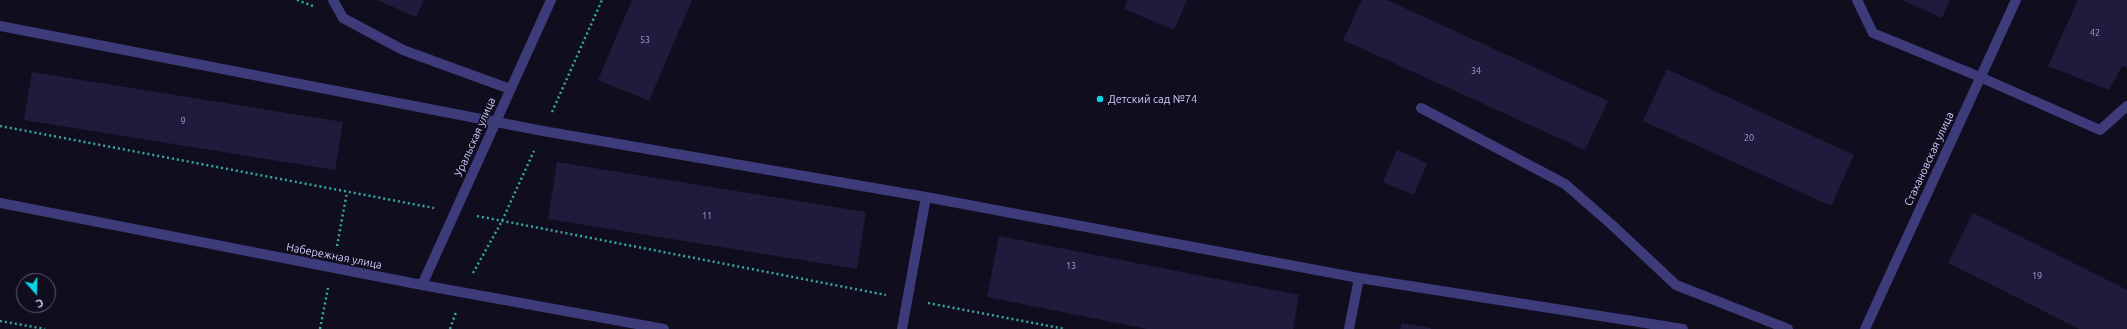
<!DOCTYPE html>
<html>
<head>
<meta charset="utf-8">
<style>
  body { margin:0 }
  #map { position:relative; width:2127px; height:329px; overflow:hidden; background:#100d1e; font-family:Ubuntu,sans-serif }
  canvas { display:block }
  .north { position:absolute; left:16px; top:273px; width:40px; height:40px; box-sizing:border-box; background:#100d1e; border:1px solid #5e5a77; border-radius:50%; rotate:160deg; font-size:11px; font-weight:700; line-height:16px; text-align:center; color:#d2cdfc }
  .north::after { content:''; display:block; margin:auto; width:14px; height:18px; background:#0dd3e7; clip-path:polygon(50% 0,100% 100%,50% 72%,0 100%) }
</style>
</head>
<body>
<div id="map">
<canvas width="2127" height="329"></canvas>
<div class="north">С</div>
</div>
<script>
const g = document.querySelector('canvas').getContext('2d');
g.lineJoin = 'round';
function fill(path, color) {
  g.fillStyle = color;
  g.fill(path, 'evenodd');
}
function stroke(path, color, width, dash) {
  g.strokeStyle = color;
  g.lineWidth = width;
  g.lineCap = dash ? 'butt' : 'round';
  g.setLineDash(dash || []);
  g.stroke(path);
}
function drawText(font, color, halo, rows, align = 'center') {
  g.font = font + ' Ubuntu,sans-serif';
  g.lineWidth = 3;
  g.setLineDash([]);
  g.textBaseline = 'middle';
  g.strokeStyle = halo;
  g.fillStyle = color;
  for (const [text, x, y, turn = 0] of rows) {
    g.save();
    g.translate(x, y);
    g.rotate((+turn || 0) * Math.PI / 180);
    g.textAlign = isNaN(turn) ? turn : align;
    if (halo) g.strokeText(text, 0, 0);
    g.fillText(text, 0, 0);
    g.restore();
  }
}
fill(new Path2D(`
  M377 0H424L416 17Z
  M632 0H692L649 101 598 80Z
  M1128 0H1187L1174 30 1124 9Z
  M1362 0H1387L1608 101 1585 150 1343 40Z
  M1902 0H1950L1942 18Z
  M2078 0H2127V68L2122 66 2109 90 2048 66Z
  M1667 69 1854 155 1831 206 1643 121Z
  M32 72 343 122 335 170 24 120Z
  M1397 150 1427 163 1414 195 1383 182Z
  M557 162 866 212 857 269 548 219Z
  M1973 213 2127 290V329H2079L1948 263Z
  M999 236 1299 295 1293 329H1147L987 297Z
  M1402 323 1431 328V329H1400Z`), '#211a3d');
stroke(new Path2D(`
  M297 0 313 6
  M552 112 602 0
  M0 126 434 208
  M477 216 886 295
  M337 246 347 192
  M473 273 502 221 534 151
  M928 303 1065 329
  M0 321 45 329
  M320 329 328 288
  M450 329 456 312`), '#34a9a1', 2.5, [2, 3]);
stroke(new Path2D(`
  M333 0 343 18 403 50 510 89
  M1857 0 1873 33 1980 77 2100 130 2127 106
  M0 26 543 131 926 197 1359 278 1349 329
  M1421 108 1565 184 1611 224 1676 285 1788 329
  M1359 278 1683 329
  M902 329 926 197`), '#3d3b7a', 10);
stroke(new Path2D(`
  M0 203 422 285 664 329
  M422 285 551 0
  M1865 329 2016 0`), '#3d3b7a', 10);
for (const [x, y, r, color] of [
  [1100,99,4,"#0dd3e7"]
]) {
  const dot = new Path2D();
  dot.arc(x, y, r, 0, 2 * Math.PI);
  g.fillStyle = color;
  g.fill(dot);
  stroke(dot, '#100d1e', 1.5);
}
drawText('9px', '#a6a0cc', null, [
  ["42",2095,33],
  ["53",645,40],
  ["34",1476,71],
  ["9",183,121],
  ["20",1749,138],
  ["11",707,216],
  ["13",1071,266],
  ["19",2037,276]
]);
drawText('11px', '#d2cdfc', '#100d1e', [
  ["Детский сад №74",1108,99]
], 'left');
drawText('11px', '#d2cdfc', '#100d1e', [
  ["Уральская улица",475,137,-66],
  ["Стахановская улица",1929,159,-65],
  ["Набережная улица",334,256,11]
]);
</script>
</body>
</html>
